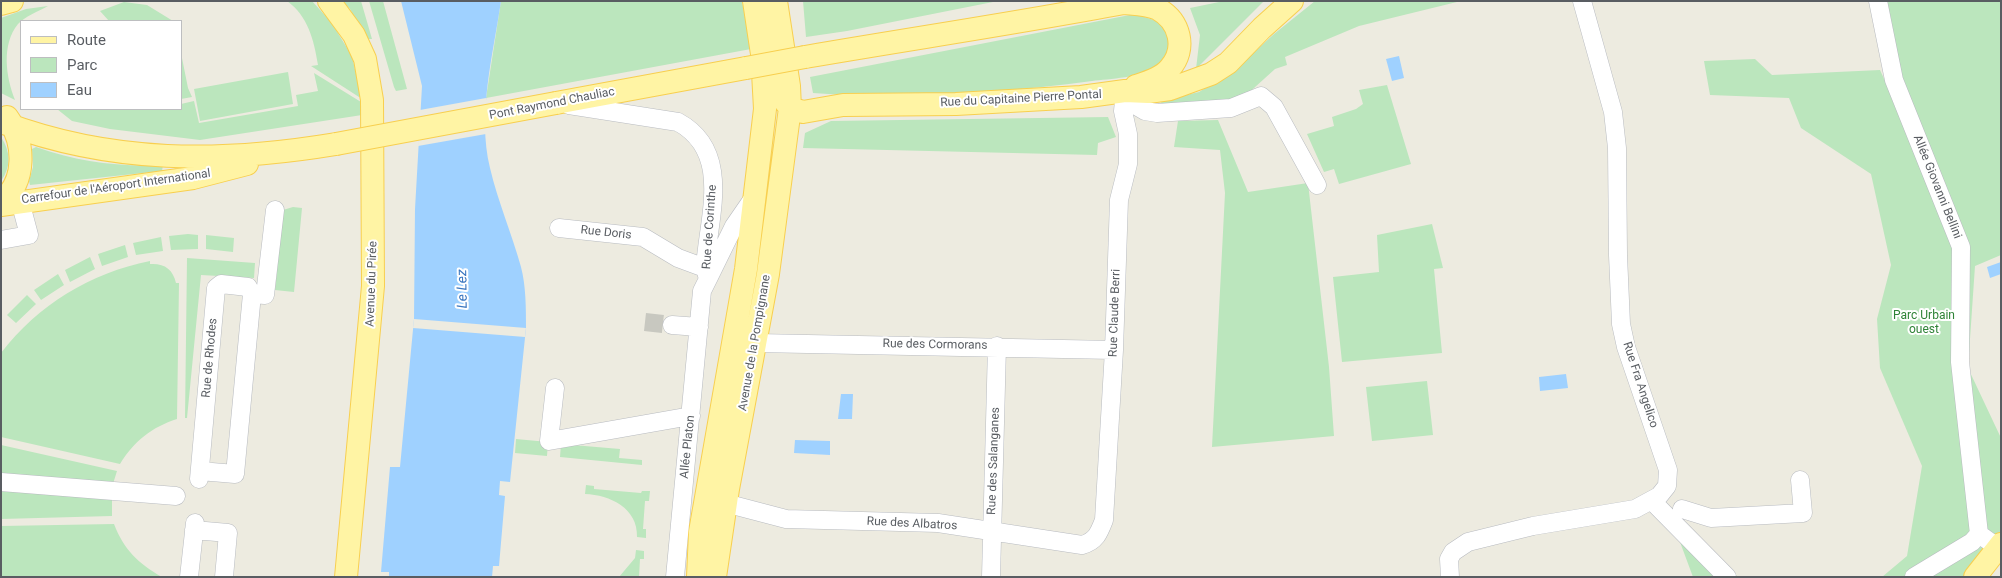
<!DOCTYPE html>
<html>
<head>
<meta charset="utf-8">
<style>
  body { margin:0 }
  #map { position:relative; width:2002px; height:578px; overflow:hidden; background:#edebe0; font-family:Roboto,sans-serif }
  canvas { display:block }
  .frame { position:absolute; inset:0; border:2px solid #595d62; pointer-events:none }
  .legend { position:absolute; left:20px; top:20px; width:162px; height:90px; box-sizing:border-box; background:#fff; border:1px solid #bdbec0; margin:0; padding:6px 9px; list-style:none; font-size:15px; color:#595d62 }
  .legend li { display:flex; align-items:center; gap:10px; height:25px }
  .legend b { width:25px; border:1px solid #bdbec0 }
</style>
</head>
<body>
<div id="map">
<canvas width="2002" height="578"></canvas>
<div class="frame"></div>
<ul class="legend">
<li><b style="height:6px;background:#fff4a4"></b>Route</li>
<li><b style="height:14px;background:#bbe6bd"></b>Parc</li>
<li><b style="height:14px;background:#9fd1ff"></b>Eau</li>
</ul>
</div>
<script>
const g = document.querySelector('canvas').getContext('2d');
g.lineJoin = 'round';
function fill(path, color) {
  g.fillStyle = color;
  g.fill(path, 'evenodd');
}
function stroke(path, color, width, dash) {
  g.strokeStyle = color;
  g.lineWidth = width;
  g.lineCap = dash ? 'butt' : 'round';
  g.setLineDash(dash || []);
  g.stroke(path);
}
function drawText(font, color, halo, rows, align = 'center') {
  g.font = font + ' Roboto,sans-serif';
  g.lineWidth = 4;
  g.setLineDash([]);
  g.textBaseline = 'middle';
  g.strokeStyle = halo;
  g.fillStyle = color;
  for (const [text, x, y, turn = 0] of rows) {
    g.save();
    g.translate(x, y);
    g.rotate((+turn || 0) * Math.PI / 180);
    g.textAlign = isNaN(turn) ? turn : align;
    if (halo) g.strokeText(text, 0, 0);
    g.fillText(text, 0, 0);
    g.restore();
  }
}
fill(new Path2D(`
  M287 1H312L331 22 352 56 361 96 359 97 311 66 318 65C314 40 308 16 287 1Z
  M341 1H361L372 39H366L350 9Z
  M369 1H383L407 89 396 91 394 87Z
  M501 1H742L751 49 486 98Z
  M803 1H998L847 31 806 37Z
  M1224 1H1264L1196 69 1200 35 1190 8Z
  M1315 1H1461L1359 26 1285 57 1287 65 1275 69 1243 98 1162 108 1161 101 1199 92 1236 69 1274 34Z
  M1883 1H2001V255L1975 266 1968 368 2001 438V531L1963 577H1882L1907 556 1922 466 1880 368 1877 319 1891 265 1871 174 1801 128 1789 98 1710 95 1704 61 1755 59 1772 75 1880 70 1891 94 1911 113Z
  M124 2 147 5 173 21H109L100 11Z
  M48 6C39 11 24 17 18 24 1 45 6 77 15 100L1 93V18L26 9Z
  M1135 14 1160 22 1172 41C1168 52 1166 62 1155 69 1142 77 1109 79 1092 81 1000 93 906 100 813 93L810 77Z
  M181 53 188 88 192 97 181 99Z
  M288 72 293 104 200 121 194 89Z
  M314 73 361 102 362 115 200 140 110 129 72 121 57 109H181V104L194 101 199 123 298 106 296 95 318 91Z
  M1387 85 1411 164 1339 184 1334 169 1324 172 1307 134 1334 126 1332 117 1356 109 1363 104 1359 90Z
  M1108 117 1116 137 1098 143 1097 155 803 148 805 133 831 121Z
  M1218 120 1248 192 1308 183 1329 367 1334 436 1212 447 1225 193 1220 150 1174 147 1178 121Z
  M1 137C11 152 11 167 1 181Z
  M36 147C78 162 118 167 163 165L162 171 30 185 29 181 33 167 32 149Z
  M293 207 302 208 294 292 275 290 283 210Z
  M1432 224 1443 268 1434 269 1442 353 1342 362 1333 277 1379 272 1377 235Z
  M188 234 198 235V249L171 250 169 236Z
  M206 235 234 238 233 252 206 249Z
  M161 237 163 251 136 255 133 243Z
  M125 245 128 257 102 266 98 254Z
  M90 257 95 269 70 282 65 270Z
  M187 258 255 263 254 278 201 275 187 418H185Z
  M150 261V264C164 263 173 269 176 283H179L177 419C152 427 134 441 120 464L1 437V353C38 305 90 273 150 261Z
  M58 274 64 285 41 300 34 290Z
  M27 295 36 304 16 323 7 315Z
  M1427 381 1433 435 1372 441 1366 387Z
  M516 439 548 442 547 456 515 453Z
  M561 444 620 449 619 458 642 460V465L560 457Z
  M1 445 117 471 112 487 1 475Z
  M586 485 594 486V489L641 493 642 491H650L649 501H645L643 529H646V538L637 537C638 508 610 495 585 494Z
  M1 490 112 498V516L1 519Z
  M114 524C124 550 138 563 162 577H1V526Z
  M1677 534 1707 549 1738 577H1693Z
  M636 550 644 551V559H640L639 577H619L635 558Z`), '#bbe6bd');
fill(new Path2D(`
  M401 1H501C493 56 477 114 490 168 498 202 512 234 521 267 526 286 526 308 526 328L510 482 500 481 499 495 505 496 499 566H493L492 577H389V572H381L390 467H400L414 319 415 209 422 86Z
  M1399 56 1404 78 1392 81 1386 59Z
  M2001 262V274L1990 278 1987 267Z
  M1566 374 1568 388 1540 391 1539 377Z
  M841 394H853L852 419H838Z
  M795 440 830 441V455L794 453Z`), '#9fd1ff');
fill(new Path2D(`
  M486 98V134L418 146 420 110Z
  M414 319 526 328 525 337 413 328Z`), '#edebe0');
stroke(new Path2D(`
  M645 322 672 325`), '#c8c8c0', 18, [18, 9]);
const minor = new Path2D(`
  M1878 1 1894 80 1961 247 1960 362 1979 534 2001 550
  M1125 91 1133 104 1145 111 1157 113 1231 108 1261 96 1274 107 1317 185
  M569 105 678 122C733 152 708 218 705 268L708 279 702 291 675 577
  M559 228 643 237 678 258 705 268
  M1 240 29 235 20 201
  M708 279 734 226 754 197
  M252 294 265 295 275 210
  M672 325 699 327
  M756 343 1114 350
  M555 388 549 441 691 416
  M199 479 216 288 221 284 248 287 252 294 235 474 200 471
  M1 482 176 496
  M1652 501 1727 577
  M725 503 786 519 938 523 1082 545C1096 541 1099 533 1104 520L1114 350 1119 200 1128 164V134L1123 111 1125 91
  M1682 509 1711 518 1803 513 1800 480
  M194 530 228 533 224 577
  M189 577 195 523
  M991 577 997 346
  M1450 577 1449 559 1453 552 1468 542 1533 526 1635 509 1659 496 1667 486 1668 470 1626 347 1621 324 1618 255 1617 148 1613 112 1582 1
  M1914 577 1972 542 1979 534`);
const major = new Path2D(`
  M329 1 354 35 365 59 372 100 373 286 346 577
  M1124 3C1135 4 1148 4 1158 9 1180 21 1187 49 1170 68 1162 78 1148 82 1136 86
  M1 4 12 1
  M762 54 782 98 790 108 803 112 843 105 956 104 1081 97 1125 91 1148 92 1170 89 1211 74 1228 63 1262 28 1292 1
  M805 57C915 38 1025 22 1134 1
  M556 103 746 68
  M1 122C112 164 221 163 336 144
  M1 202C27 181 25 142 7 117
  M1 205 193 178 247 164
  M698 577 700 532 746 269 765 109 762 54 754 1
  M715 577 728 489 768 274 790 108 789 86 776 1
  M1975 577 2001 544`);
stroke(minor, '#b8bbc0', 19);
stroke(major, '#f8cf4f', 24);
stroke(minor, '#fff', 18);
stroke(major, '#fff4a4', 22);
const majorBridge = new Path2D(`
  M746 68 805 57
  M336 144 556 103`);
stroke(majorBridge, '#f8cf4f', 24, []);
stroke(majorBridge, '#fff4a4', 22);
drawText('12px', '#595d62', '#fff', [
  ["Rue du Capitaine Pierre Pontal",1021,99,-3],
  ["Pont Raymond Chauliac",552,104,-11],
  ["Carrefour de l'Aéroport International",116,187,-8],
  ["Allée Giovanni Bellini",1937,187,68],
  ["Rue de Corinthe",710,227,-86],
  ["Rue Doris",606,233,6],
  ["Avenue du Pirée",372,284,-88],
  ["Rue Claude Berri",1115,313,-88],
  ["Avenue de la Pompignane",755,343,-80],
  ["Rue des Cormorans",935,345,1],
  ["Rue de Rhodes",210,358,-85],
  ["Rue Fra Angelico",1640,385,72],
  ["Allée Platon",688,447,-84],
  ["Rue des Salanganes",994,461,-88],
  ["Rue des Albatros",912,524,3]
]);
drawText('12px', '#2f8337', '#fff', [
  ["Parc Urbain",1924,316],
  ["ouest",1924,330]
]);
drawText('italic 14px', '#3a76bf', '#fff', [
  ["Le Lez",463,289,-91]
]);
</script>
</body>
</html>
